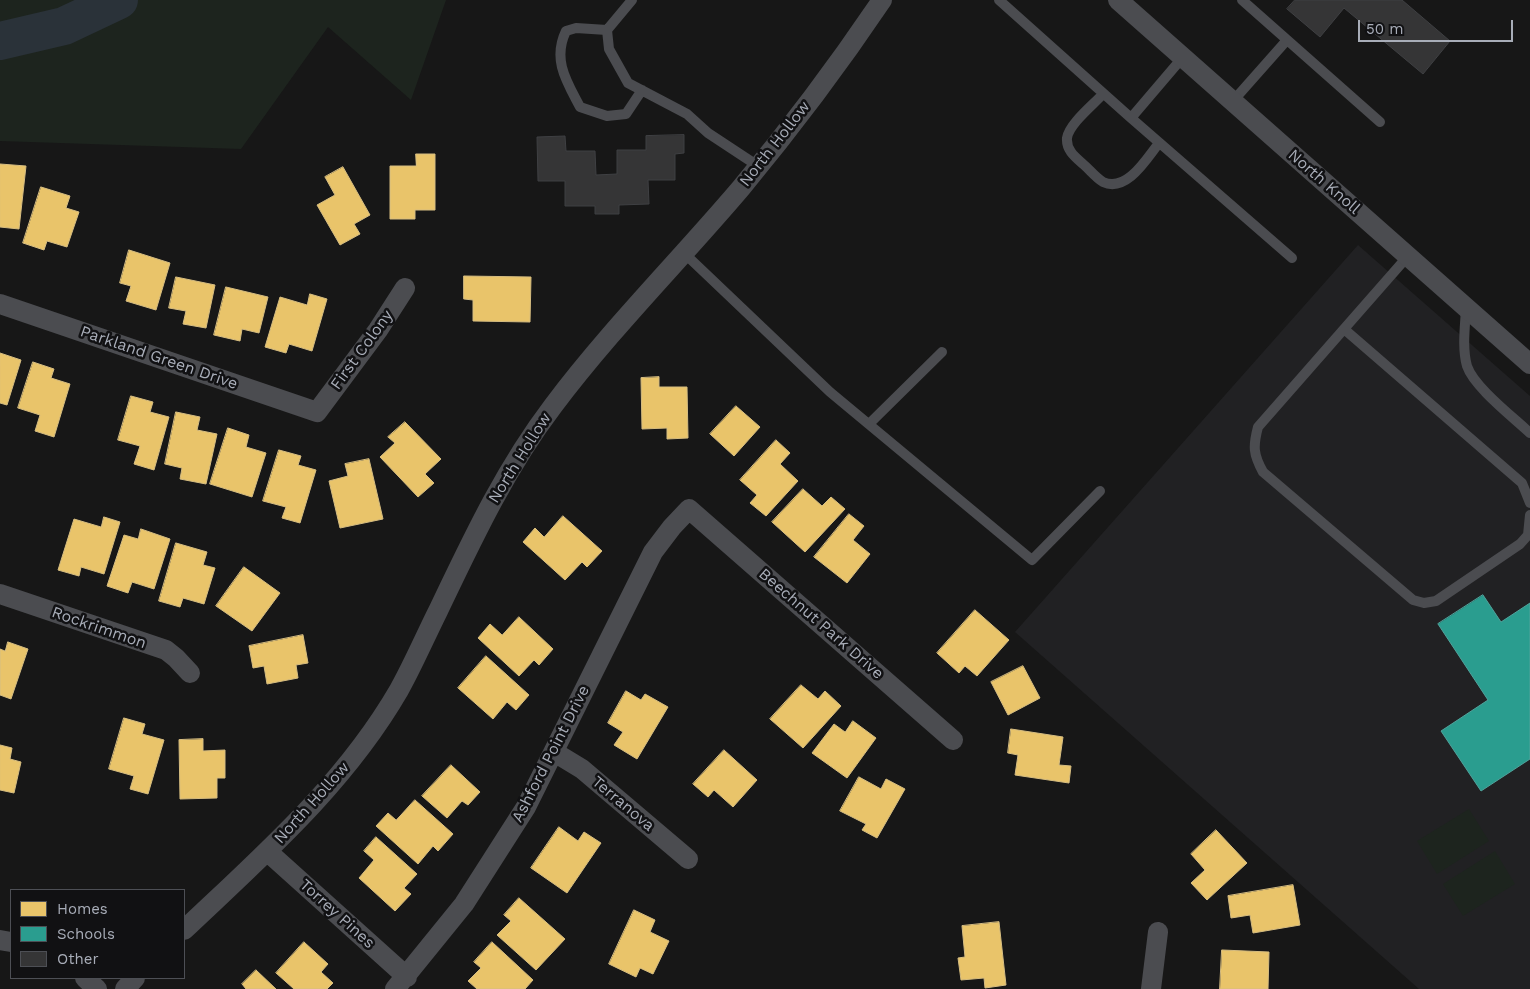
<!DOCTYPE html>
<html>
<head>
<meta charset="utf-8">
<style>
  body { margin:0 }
  #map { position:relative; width:1530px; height:989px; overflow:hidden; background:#171717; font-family:"Work Sans",sans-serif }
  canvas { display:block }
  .legend { position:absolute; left:10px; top:889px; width:175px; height:90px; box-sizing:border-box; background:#111113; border:1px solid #4d4f55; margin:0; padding:6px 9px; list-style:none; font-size:15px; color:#a8adb8 }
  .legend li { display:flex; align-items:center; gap:10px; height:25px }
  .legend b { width:25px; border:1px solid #4d4f55 }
  .scale { position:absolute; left:1358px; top:20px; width:155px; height:22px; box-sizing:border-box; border:2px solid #a8adb8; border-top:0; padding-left:6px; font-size:15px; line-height:18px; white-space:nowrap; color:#a8adb8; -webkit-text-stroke:4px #111113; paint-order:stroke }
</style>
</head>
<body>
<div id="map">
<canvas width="1530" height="989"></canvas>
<ul class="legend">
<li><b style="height:14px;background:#e9c46a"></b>Homes</li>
<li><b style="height:14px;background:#2a9d8f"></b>Schools</li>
<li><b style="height:14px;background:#353536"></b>Other</li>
</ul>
<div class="scale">50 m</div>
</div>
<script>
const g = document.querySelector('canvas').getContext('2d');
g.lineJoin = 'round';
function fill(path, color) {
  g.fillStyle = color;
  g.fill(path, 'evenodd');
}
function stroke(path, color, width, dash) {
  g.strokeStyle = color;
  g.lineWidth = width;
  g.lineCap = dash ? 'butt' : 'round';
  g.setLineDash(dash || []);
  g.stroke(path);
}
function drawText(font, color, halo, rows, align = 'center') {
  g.font = font + ' "Work Sans",sans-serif';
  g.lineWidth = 5;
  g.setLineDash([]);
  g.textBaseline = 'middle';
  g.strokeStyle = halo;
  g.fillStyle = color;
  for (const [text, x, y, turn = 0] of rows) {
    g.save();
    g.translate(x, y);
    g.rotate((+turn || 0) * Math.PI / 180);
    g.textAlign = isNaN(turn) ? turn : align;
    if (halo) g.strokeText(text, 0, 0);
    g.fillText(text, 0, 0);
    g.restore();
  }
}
fill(new Path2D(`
  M1358 245 1530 396V989H1419L1015 632Z`), '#212123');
fill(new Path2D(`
  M0 0H446L411 100 328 27 241 149 0 141Z
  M1469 809 1489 841 1437 874 1417 841Z
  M1495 851 1515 884 1463 916 1443 884Z`), '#1d241e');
const homes = new Path2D(`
  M416 154H435V210H415V219H390V166H416Z
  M0 164 26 166 19 229 0 227Z
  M343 167 370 215 354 224 360 234 340 245 317 205 335 195 325 177Z
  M41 187 70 196 66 208 79 212 67 247 47 241 44 250 23 243Z
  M129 250 170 263 156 310 126 301 131 286 120 283Z
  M464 276 531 277 530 322 473 321V300L464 299Z
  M176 277 215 285 206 328 183 324 186 311 169 308Z
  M226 287 268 297 259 333 242 329 240 341 214 335Z
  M310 294 327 299 312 351 289 344 286 353 265 347 280 297 307 305Z
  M0 353 21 360 7 405 0 403Z
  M33 362 54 369 51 378 70 384 54 437 35 431 40 415 18 408Z
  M659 377V387H687L688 438 667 439V428L642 429 641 378Z
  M131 396 153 402 150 412 169 417 154 470 134 464 140 446 118 440Z
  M736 406 760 427 734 456 710 434Z
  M176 412 200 417 197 430 217 434 206 484 180 479 182 468 165 464Z
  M405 422 441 459 425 474 434 483 418 497 380 457 395 443 388 437Z
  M228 428 249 435 246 447 266 453 252 497 210 484Z
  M776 440 790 453 780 464 798 481 766 516 750 503 757 495 740 480Z
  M279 450 301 456 298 465 316 470 300 523 282 518 286 507 263 501Z
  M369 459 383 519 340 528 329 481 348 476 345 464Z
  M803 489 822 506 831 497 845 509 805 552 772 522Z
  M849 514 864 526 853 540 870 554 847 583 814 557Z
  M563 516 602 551 587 567 582 562 565 580 523 542 535 528 544 537Z
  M104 517 120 522 104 574 81 567 79 576 58 570 74 519 101 527Z
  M141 529 170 539 154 589 132 582 128 593 107 586 124 535 138 539Z
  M176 543 207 552 203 565 215 568 204 604 183 598 180 607 159 601Z
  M244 567 280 593 252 631 216 606Z
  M975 610 1009 640 977 676 965 666 959 673 937 653Z
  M519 617 553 649 539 665 534 660 519 676 478 638 490 624 502 635Z
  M303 635 308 663 296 665 298 678 267 684 264 666 253 668 249 646Z
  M8 642 28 649 11 699 0 695V649L5 651Z
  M486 656 529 695 516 710 507 702 493 719 458 688Z
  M1023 666 1040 698 1008 715 991 682Z
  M801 685 818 699 825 691 841 706 803 748 770 719Z
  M626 691 641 700 645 694 668 707 637 759 614 745 623 732 608 723Z
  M124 718 145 724 142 734 164 740 148 794 130 789 134 776 109 769Z
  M853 721 876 738 847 778 812 753 834 724 845 732Z
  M1011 729 1063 737 1059 765 1071 766 1069 783 1015 775 1018 755 1008 753Z
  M203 739V751L225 750V778H217V798L180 799 179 740Z
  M0 745 12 748 10 759 21 762 14 793 0 790Z
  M724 750 757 780 733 807 714 790 708 797 693 784Z
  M451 765 480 792 468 805 462 801 447 818 422 796Z
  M859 777 881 789 886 779 905 789 877 838 862 830 866 824 840 811Z
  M415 800 453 834 438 851 433 846 418 864 376 826 388 813 396 820Z
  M559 827 578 841 584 832 601 843 567 893 531 868Z
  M1216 830 1247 863 1207 900 1191 883 1205 870 1191 854Z
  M376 837 417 874 404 888 411 894 395 911 359 878 374 860 364 851Z
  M1293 885 1300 925 1253 933 1250 915 1231 918 1228 896Z
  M519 898 565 939 536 970 497 935 511 921 504 915Z
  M634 910 655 920 650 932 669 941 653 974 640 968 636 977 609 964Z
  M999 922 1006 985 985 988 984 978 961 980 958 958 965 957 962 926Z
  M304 942 328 964 321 972 333 983 327 989H294L276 973Z
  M492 942 533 980 525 989H477L468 981 481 968 474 962Z
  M1222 950 1269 952 1268 989H1220Z
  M256 970 276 989H246L242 984Z`);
fill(homes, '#e9c46a');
stroke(homes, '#d6bd81', 1);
const schools = new Path2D(`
  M1483 595 1501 622 1530 603V759L1481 791 1441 731 1488 700 1438 624Z`);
fill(schools, '#2a9d8f');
stroke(schools, '#50a29b', 1);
stroke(new Path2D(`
  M0 41 64 26 119 0`), '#2a3239', 38);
const building = new Path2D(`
  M1295 0H1402L1450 41 1423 74 1344 8 1320 37 1287 9Z
  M684 135V153L675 154V180H648L649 204 619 205V214H595V206H565V181H538L537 137 565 136 566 151H595L596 175 617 174V150H646V136Z`);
fill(building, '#353536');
stroke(building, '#3f4043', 1);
stroke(new Path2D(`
  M632 0 607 30 609 49 628 83 687 114 708 133 758 166
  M999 0 1131 118 1183 57
  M1242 0 1380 122
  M607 30 576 28 566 31C552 60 567 82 580 107L607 116 626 114 642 90
  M1103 94C1093 105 1069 124 1067 138 1066 150 1075 157 1083 164 1089 169 1096 178 1103 182 1127 193 1147 158 1159 143
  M1233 101 1287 40
  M1131 118 1292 258
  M684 253 830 392 1032 560 1100 491
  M1408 256 1258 427C1253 446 1253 454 1263 472L1413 600 1424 603 1436 601 1520 544 1528 535 1530 515
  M1466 309C1465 327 1462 348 1467 366 1474 387 1513 417 1530 433
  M1344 329 1522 483 1530 503
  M869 424 942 352`), '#4b4c50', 10);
stroke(new Path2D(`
  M1118 0 1530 364
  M0 304 317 412 378 330 405 288
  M0 594 166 650 176 658 190 673
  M554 752 582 769 688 859
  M268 852 407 977
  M184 930C262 856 344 785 399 690 413 665 425 637 438 611 472 540 505 469 553 406 610 330 679 261 741 188 790 129 839 64 882 0
  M0 940 11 942
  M85 978 97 989
  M125 989 135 978
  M395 989 464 904 526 807 653 552 672 527 689 509 953 740
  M1151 989 1158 932`), '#4b4c50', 20);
drawText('16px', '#a8adb8', '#111113', [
  ["North Hollow",775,144,-52],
  ["North Knoll",1324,182,41],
  ["First Colony",362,350,-54],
  ["Parkland Green Drive",159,358,19],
  ["North Hollow",520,458,-58],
  ["Beechnut Park Drive",821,624,41],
  ["Rockrimmon",99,628,19],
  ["Ashford Point Drive",551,754,-63],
  ["North Hollow",312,803,-48],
  ["Terranova",623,804,40],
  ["Torrey Pines",337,914,42]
]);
</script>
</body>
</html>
